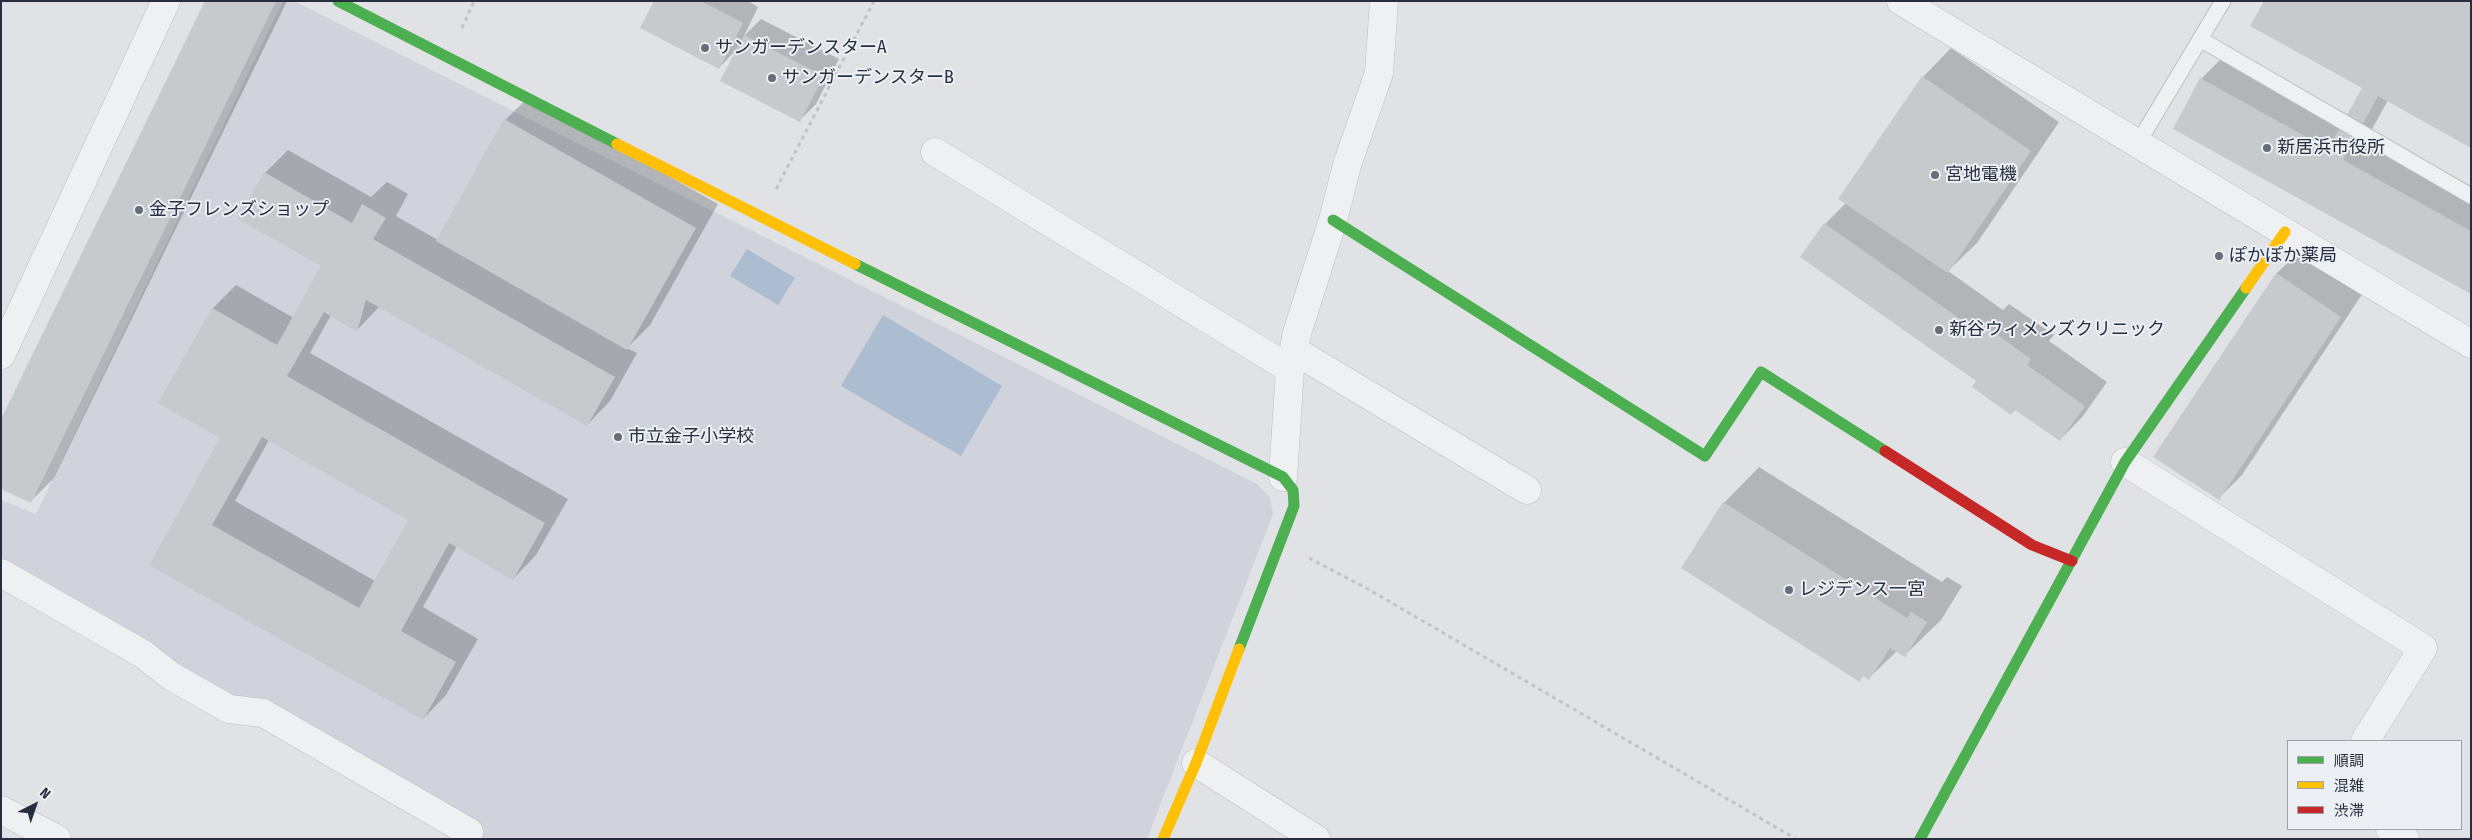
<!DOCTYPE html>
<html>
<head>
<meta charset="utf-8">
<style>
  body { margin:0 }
  #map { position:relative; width:2472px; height:840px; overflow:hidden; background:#e0e2e5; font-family:"Fira Sans Condensed","Noto Sans JP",sans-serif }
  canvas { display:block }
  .frame { position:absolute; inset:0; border:2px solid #262e3f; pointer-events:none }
  .legend { position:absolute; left:2287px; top:740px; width:175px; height:90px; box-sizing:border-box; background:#ecf0f5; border:1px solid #9da2ac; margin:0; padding:6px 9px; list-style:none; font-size:15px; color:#262e3f }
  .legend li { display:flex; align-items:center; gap:10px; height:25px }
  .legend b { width:25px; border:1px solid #9da2ac }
  .north { position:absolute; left:10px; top:780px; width:50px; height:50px; -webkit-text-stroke:4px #ecf0f5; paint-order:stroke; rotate:41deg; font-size:14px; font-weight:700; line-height:20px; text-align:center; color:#262e3f }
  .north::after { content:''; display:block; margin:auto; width:18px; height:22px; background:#262e3f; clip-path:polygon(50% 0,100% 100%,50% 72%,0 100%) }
</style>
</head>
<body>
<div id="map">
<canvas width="2472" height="840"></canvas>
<div class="frame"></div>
<ul class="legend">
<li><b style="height:6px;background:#4caf50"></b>順調</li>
<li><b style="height:6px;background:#ffc107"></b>混雑</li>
<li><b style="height:6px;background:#c62828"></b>渋滞</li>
</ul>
<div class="north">N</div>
</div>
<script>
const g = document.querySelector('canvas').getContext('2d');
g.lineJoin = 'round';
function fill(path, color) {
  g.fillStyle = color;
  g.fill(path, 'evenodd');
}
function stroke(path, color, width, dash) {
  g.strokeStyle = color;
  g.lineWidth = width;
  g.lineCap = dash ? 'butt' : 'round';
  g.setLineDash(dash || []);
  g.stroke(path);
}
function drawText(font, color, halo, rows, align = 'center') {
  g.font = font + ' "Fira Sans Condensed","Noto Sans JP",sans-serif';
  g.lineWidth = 4;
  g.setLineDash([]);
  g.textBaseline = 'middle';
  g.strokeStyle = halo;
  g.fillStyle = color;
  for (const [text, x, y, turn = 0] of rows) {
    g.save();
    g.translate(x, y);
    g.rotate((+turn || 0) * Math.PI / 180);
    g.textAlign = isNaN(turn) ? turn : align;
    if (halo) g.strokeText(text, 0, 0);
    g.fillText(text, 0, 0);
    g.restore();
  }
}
fill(new Path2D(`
  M283 1H294L1257 484 1270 497 1273 514 1147 839H477L230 703 1 567V500L36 514Z`), '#d0d3db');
fill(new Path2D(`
  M747 249 795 278 778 305 730 276Z
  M883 315 1002 386 961 456 841 386Z`), '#acbcd1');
fill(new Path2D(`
  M207 1H287L54 478 31 501Z
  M655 1H748L758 7 744 36 761 19 839 59 816 104 800 120 736 50 719 68Z
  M1951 48 2059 122 1977 243 1948 271 2003 310 2009 304 2054 335 2049 341 2107 382 2083 416 2060 440 1977 381 1825 224 1846 203 1923 77Z
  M2230 50 2348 115 2364 88 2388 100 2371 131 2471 186V293L2174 128 2201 79Z
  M529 97 718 204 650 325 627 348 637 353 610 401 587 425 380 306 357 330 331 315 310 353 568 499 536 555 513 579 457 546 423 607 478 639 446 695 423 719 150 565 222 437 160 402 213 308 236 285 294 318 323 266 265 173 288 150 371 197 387 182 408 194 396 216 438 240 505 120ZM269 440 410 520 375 581 235 501Z
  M2301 250 2363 293 2242 475 2218 499 2155 456 2277 273Z
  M1759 467 1942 582 1947 577 1962 586 1941 620 1905 655 1897 651 1869 678 1864 675 1859 680 1724 503Z`), '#0003');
fill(new Path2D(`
  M205 1H276L31 503 1 489V419Z
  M654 1H701L743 23 719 69 640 28Z
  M2264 1H2471V148L2378 96 2343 160 2471 231V294L2173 129 2200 78 2328 149 2362 88 2250 26Z
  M744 35 824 76 800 122 720 81Z
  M1922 76 2031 151 1948 273 1838 199Z
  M504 119 696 228 627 350 436 241Z
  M264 172 352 223 362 204 386 218 373 239 615 377 587 426 366 300 357 332 324 312 287 376 545 523 513 580 449 543 401 631 456 662 423 720 149 565 220 438 158 403 212 308 277 345 321 266 238 219ZM262 437 408 520 359 608 212 525Z
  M1824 223 1980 333 1985 326 2031 359 2027 365 2085 406 2060 441 2015 410 2011 415 1972 387 1976 381 1800 257Z
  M2276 273 2341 317 2219 500 2153 457Z
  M1723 502 1907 618 1911 612 1927 622 1905 657 1890 648 1869 680 1863 676 1860 682 1681 568Z`), '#c7cacd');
const lane = new Path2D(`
  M2200 39 2471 196
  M2138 143 2223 1`);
const street = new Path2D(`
  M1901 1 2471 344
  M935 152 1290 369
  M1295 351 1527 490
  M1 355 166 1
  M2125 462 2423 648 2365 741
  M1283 477 1290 369 1297 333 1333 220 1347 165 1379 73 1384 1
  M1 573 143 654 171 676 229 709 263 713 469 832 466 839
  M1196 763 1316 839
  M1 810 57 839
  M2390 829 2405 839`);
stroke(lane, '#bdbfc3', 17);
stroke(street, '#bdbfc3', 29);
stroke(new Path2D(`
  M462 28 474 1
  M776 189 874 1
  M1309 558 1368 589 1796 839`), '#c2c3c8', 3, [4, 4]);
stroke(lane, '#eff0f2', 15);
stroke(street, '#eff0f2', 28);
stroke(new Path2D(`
  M338 1 617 144
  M1333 220 1705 456 1761 372 1885 451
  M855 264 1283 477 1293 490 1294 506 1239 649
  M1920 839 2125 462 2246 288`), '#4caf50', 11);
stroke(new Path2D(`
  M617 144 855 264
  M2246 288 2285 232
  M1163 839 1196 763 1239 649`), '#ffc107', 11);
stroke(new Path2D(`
  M1885 451 2032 545 2072 561`), '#c62828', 11);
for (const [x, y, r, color] of [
  [705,48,5,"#676d79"],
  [772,78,5,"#676d79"],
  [2267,148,5,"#676d79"],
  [1935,175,5,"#676d79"],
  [139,210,5,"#676d79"],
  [2219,256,5,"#676d79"],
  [1939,330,5,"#676d79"],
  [618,437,5,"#676d79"],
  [1789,590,5,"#676d79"]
]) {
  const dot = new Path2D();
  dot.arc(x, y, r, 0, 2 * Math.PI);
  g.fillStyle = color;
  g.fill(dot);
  stroke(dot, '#ecf0f5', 2);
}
drawText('18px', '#262e3f', '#ecf0f5', [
  ["サンガーデンスターA",715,48],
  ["サンガーデンスターB",782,78],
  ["新居浜市役所",2277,148],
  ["宮地電機",1945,175],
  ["金子フレンズショップ",149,210],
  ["ぽかぽか薬局",2229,256],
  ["新谷ウィメンズクリニック",1949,330],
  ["市立金子小学校",628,437],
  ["レジデンス一宮",1799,590]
], 'left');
</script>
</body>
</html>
